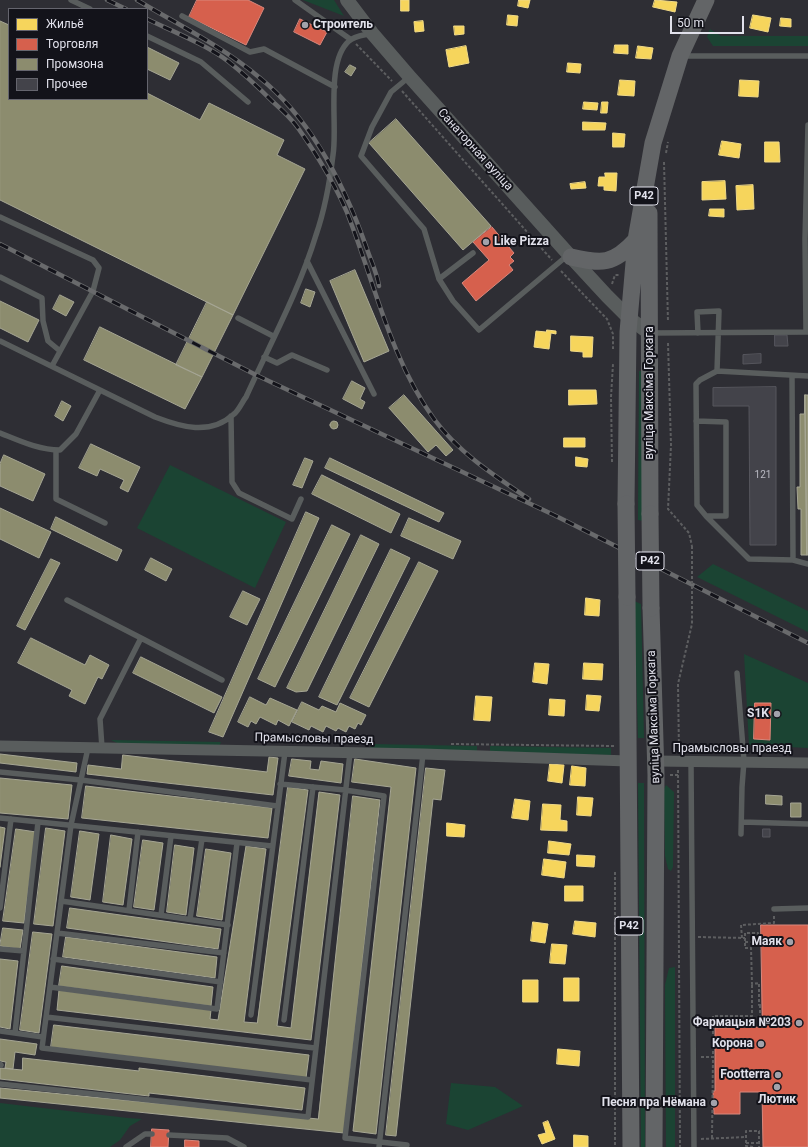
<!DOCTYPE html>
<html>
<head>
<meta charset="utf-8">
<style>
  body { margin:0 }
  #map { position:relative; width:808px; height:1147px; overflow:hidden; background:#2e2e34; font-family:Roboto,sans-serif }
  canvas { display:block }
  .legend { position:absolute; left:8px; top:8px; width:140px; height:92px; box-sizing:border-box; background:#13131a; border:1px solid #65656e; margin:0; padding:5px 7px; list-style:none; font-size:12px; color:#e1e1eb }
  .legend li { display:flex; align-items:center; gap:8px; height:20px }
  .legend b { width:20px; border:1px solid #65656e }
  .scale { position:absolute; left:670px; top:16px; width:74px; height:18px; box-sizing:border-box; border:2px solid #e1e1eb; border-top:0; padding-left:5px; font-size:12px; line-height:14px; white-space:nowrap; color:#e1e1eb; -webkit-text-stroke:3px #13131a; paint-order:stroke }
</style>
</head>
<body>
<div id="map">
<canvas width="808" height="1147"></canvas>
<ul class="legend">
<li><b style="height:11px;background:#f6d55c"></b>Жильё</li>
<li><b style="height:11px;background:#d6604d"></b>Торговля</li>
<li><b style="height:11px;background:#8c8c6e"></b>Промзона</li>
<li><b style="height:11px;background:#43434a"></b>Прочее</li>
</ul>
<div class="scale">50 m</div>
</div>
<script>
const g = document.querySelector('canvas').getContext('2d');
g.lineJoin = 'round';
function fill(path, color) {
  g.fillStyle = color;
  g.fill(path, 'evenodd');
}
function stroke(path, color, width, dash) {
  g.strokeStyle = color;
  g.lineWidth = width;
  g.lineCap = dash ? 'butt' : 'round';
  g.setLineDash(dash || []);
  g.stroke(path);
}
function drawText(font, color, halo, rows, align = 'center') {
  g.font = font + ' Roboto,sans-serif';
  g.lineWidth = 4;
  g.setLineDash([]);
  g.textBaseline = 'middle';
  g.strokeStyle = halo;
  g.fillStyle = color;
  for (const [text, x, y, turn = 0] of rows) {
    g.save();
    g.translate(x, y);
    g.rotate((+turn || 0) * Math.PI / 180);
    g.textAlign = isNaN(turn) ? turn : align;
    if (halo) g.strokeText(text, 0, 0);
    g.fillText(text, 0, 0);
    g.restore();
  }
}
fill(new Path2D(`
  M303 0H334L344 16Z
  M710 29 721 36H808V46H713L707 37Z
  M639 371H644L643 521 638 520Z
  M170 465 286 522 255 588 137 528Z
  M713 564 808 611V632L697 577Z
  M634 601 641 604 644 738H638Z
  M744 654 808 683V748L749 745Z
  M111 740 221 742 219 747 121 745Z
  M370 744 477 746V752L371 748Z
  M490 746 611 748V755L490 752Z
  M638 783H644L645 1147H641Z
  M666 785 674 792 673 867 671 871 668 869 665 856 664 789Z
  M675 967V1147H666L665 985 669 968Z
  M451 1083 495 1087 523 1106 468 1130 446 1124Z
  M0 1103 128 1118 142 1119 130 1126 120 1140 110 1147H0Z`), '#1b4433');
const homes = new Path2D(`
  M401 0H409V11H401Z
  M519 0H530L528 8 518 6Z
  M655 0 677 2 675 12 653 7Z
  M508 15 518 16 517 26 507 25Z
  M753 15 771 18 768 32 750 28Z
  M781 18 791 19V27L780 26Z
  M423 21 424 31 415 32 414 22Z
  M454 26H464V34L455 35Z
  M615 45H628V54L614 53Z
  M466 46 469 63 449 67 446 50Z
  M638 46 653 48 651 59 636 58Z
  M568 63 581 64 580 73 567 72Z
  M620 80 635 81 634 96 618 95Z
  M740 80 759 81 758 97 739 96Z
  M584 102 598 103 597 110 583 109Z
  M602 102H608L607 113H601Z
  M583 122 606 123 605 130H583Z
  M613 133 625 134 624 147H613Z
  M722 141 741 144 739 158 719 155Z
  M765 142H779L780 162H765Z
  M605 173H617L616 191 604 190V186H598L599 177H605Z
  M725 181 726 199 702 200V182Z
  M585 182 586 188 571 189 570 184Z
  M753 185 754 209 737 210 736 186Z
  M710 209H724V217L709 216Z
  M547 330 556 331V334L551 333 549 349 534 347 536 331 546 332Z
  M571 336 593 337 592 357H583V352L571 351Z
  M569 390H596L597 404 569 405Z
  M564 438H585V447H564Z
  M576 457 588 459 587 467 576 466Z
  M586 598 600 600 599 616 585 615Z
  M535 663 549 664 547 684 533 682Z
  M584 663 603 664 602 680 583 679Z
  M587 695 601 696 599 711 586 710Z
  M476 696 492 697 490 721 474 720Z
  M550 699 565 700 564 716 549 715Z
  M550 764 564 765 562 783 548 781Z
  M572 766 586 768 585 786 570 785Z
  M578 797 593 798 591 816 577 815Z
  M515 799 530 801 528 820 512 818Z
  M543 804 561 805 560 820 567 821V831L541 830Z
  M447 823 465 825 464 837 447 836Z
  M549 841 571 844 569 855 548 853Z
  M577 855 595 856 594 867 577 866Z
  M544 859 566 862 564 878 542 875Z
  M565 886H583V901H565Z
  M575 921 596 923 595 937 573 934Z
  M533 922 548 924 545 943 531 941Z
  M552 944 567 945 565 964 550 963Z
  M564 978H579V1001H564Z
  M523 980H538V1002H523Z
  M558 1049 580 1051 579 1066 557 1064Z
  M548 1121 555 1139 542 1144 538 1135 546 1133 543 1123Z
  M574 1135 588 1136V1147H574Z`);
fill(homes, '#f6d55c');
stroke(homes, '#f0d987', 1);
const shops = new Path2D(`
  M197 0H248L264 8 246 45 189 17Z
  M300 19 327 32 320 45 294 32Z
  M492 227 514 253 510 257 514 261 509 265 513 270 476 301 462 283 489 260 473 242Z
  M755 703H771L770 740 754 739Z
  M761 925H808V1147H763L762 1092H740V1114H714L713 1091H715V1028L762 1027Z
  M152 1129 169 1130 168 1147H151Z
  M185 1140 199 1141V1147H185Z`);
fill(shops, '#d6604d');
stroke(shops, '#d9877c', 1);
const industry = new Path2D(`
  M0 21 9 25V99H147V93L200 120 209 103 284 140 277 155 305 169 233 315 0 200Z
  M147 47 179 63 170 80 147 69Z
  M350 65 356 68 351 76 345 72Z
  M396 119 491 226 463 250 369 143Z
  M355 270 389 351 364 362 330 281Z
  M306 289 315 292 310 307 301 303Z
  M60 295 74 302 66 316 53 309Z
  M0 301 39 320 28 342 0 328Z
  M207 302 233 315 202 377 176 365Z
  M100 327 202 377 185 409 84 360Z
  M352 381 365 388 360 399 365 402 362 409 343 399Z
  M404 395 453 450 446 456 436 445 428 452 389 408Z
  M805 395H808V555H807Z
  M805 395 807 555H801V509H798L797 487H800V414H804Z
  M62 401 71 406 63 421 55 416Z
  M330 425a4 4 0 1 1 8 0a4 4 0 1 1-8 0Z
  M91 444 140 467 128 492 120 488 124 480 100 469 97 476 79 468Z
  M4 455 45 474 33 501 0 486V464Z
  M305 458 313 461 302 488 293 485Z
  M330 458 444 513 439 522 325 468Z
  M322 475 400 514 391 533 312 494Z
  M0 508 51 532 39 558 0 539Z
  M306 512 319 518 223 737 209 732Z
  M56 517 122 550 117 561 51 529Z
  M409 518 461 541 453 559 401 536Z
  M332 525 350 534 275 687 258 679Z
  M361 535 379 544 307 691 296 692 287 688Z
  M391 549 410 558 337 705 319 697Z
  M151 558 172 569 166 581 145 570Z
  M51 559 60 563 25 630 17 626Z
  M419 562 438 571 369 707 350 698Z
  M243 591 260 599 247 625 230 617Z
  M31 638 85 665 90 655 109 665 102 679 98 677 85 704 69 696 72 690 18 663Z
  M141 657 222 697 214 713 133 673Z
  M250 697 266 705 270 698 297 710 289 726 278 720 276 725 260 717 256 724 251 721 248 727 238 722Z
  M302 702 319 710 322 706 336 712 340 703 366 715 361 725 358 723 355 729 349 726 346 732 338 728 336 731 326 726 323 732 311 726 309 730 292 722Z
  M0 754 77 763 76 772 0 763Z
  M123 755 267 772 269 757 278 758 273 795 87 774 88 765 121 769Z
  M292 759 311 761 310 769 319 770 321 761 343 764 341 783 289 776Z
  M355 759 416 768 376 1134 353 1131 391 787 352 782Z
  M426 768 445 770 441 800 433 799 396 1136 386 1135Z
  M0 778 72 785 68 819 0 813Z
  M86 786 272 808 268 838 82 818Z
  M288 787 308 790 277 1026 291 1028 319 792 340 795 311 1040 57 1010 59 990 211 1010 210 1019 218 1020 246 846 266 849 244 1022 257 1023Z
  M766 795 782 796V805L766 804Z
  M353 796 380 800 344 1133 0 1098V1088L318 1119Z
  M791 803H801V817H791Z
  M0 827 5 828 0 867Z
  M46 828 65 831 53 926 34 924Z
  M16 829 36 832 24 923 3 921Z
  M80 831 99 834 90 900 71 897Z
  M111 835 132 839 123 905 103 902Z
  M143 840 163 843 154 910 134 907Z
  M175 845 194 848 186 915 167 912Z
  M206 849 231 853 222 920 197 916Z
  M70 908 221 929 218 949 67 928Z
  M3 928 23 930 20 949 0 946Z
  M33 932 52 934 39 1033 20 1030Z
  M66 937 217 957 215 978 63 957Z
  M0 959 18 961 10 1029 0 1027Z
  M62 966 213 987 211 1006 59 986Z
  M54 1025 309 1055 306 1078 51 1047Z
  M0 1039 37 1044 35 1055 15 1052 13 1069 5 1068 6 1062 0 1061Z
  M23 1058 139 1071V1068L305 1088 302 1110 149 1093V1096L0 1079V1068L22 1070Z`);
fill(industry, '#8c8c6e');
stroke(industry, '#a6a694', 1);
const building = new Path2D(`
  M775 335H787L788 346H775Z
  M761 354V363L743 364V355Z
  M776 387V545H750L749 406H713V388Z
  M763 829H770V837H763Z`);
fill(building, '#43434a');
stroke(building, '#56565d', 1);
stroke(new Path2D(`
  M356 44 392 81
  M402 91 552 260
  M666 153 668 142
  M664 162 668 322
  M561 271 607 319 613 334V349
  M612 284 615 275H619
  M668 343 671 445 668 509 689 533 692 546
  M612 462 611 397 613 364
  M451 744 615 746
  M679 752 678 684 692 624V613
  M678 770 680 1147
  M670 775H678
  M615 872V1147
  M698 937 745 938
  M742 938 741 925 774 923V916
  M745 942H758V933H745V948H751L752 984 759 983V1005H762
  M760 1005V1025H762
  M701 1057H713V1016H752V984
  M712 1138 713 1057
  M701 1139 746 1137
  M746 1143H759
  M753 1147 746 1146V1131H759V1147`), '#5d5e60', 2, [3, 2]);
stroke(new Path2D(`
  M71 0 90 9
  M295 0 350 39
  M182 16 250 52 264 49 335 87
  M147 36 201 62 248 102
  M682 56H808
  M409 77 391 92 372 127 361 156 424 229 439 279 453 301 479 330 568 255
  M0 217 93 260 99 268 93 291 52 366
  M307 261 374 394
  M0 277 42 298 43 321 48 341 60 351
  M439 279 473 253
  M238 318 273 336
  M806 332 805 239 808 125
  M652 333 808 332
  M0 341 155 417C181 427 210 436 234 414 239 410 242 402 246 397 270 344 299 291 316 235 324 212 330 180 333 155 338 125 325 62 349 41 354 36 365 35 372 33
  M264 357 277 363 292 355 327 370
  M717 371 808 376
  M792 376 793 560 808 564
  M231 416 232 482 239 493 292 519 301 499
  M696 421 726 422V516H706L697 505 696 384 700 380 717 371 719 311 697 312 698 333
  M0 433C20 441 39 450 60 450L76 434 100 390
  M56 450V499L105 523
  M706 516 749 559 793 560
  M67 600 141 638 100 719 102 748
  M141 638 222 680
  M737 673 744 761 742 787 741 834
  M88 748 71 825 42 1048 312 1080
  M691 762 694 1147
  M0 772 81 780 277 806
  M280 784 345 790 384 796 345 1138 407 1145
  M0 818 272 846
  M742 822 808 824
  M61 901 228 925
  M0 908 11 819
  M774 909 808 908
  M129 910 138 832
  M161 915 171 836
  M190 919 202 839
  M57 933 224 953
  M0 949 24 951
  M53 959 221 982
  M50 987 217 1009 237 843
  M251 1015 285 752
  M46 1017 315 1048
  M284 1020 313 787
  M0 1031 43 1037
  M15 1033 38 822
  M0 1064 1 1065
  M0 1084 308 1117 350 753
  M169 1135 227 1138 244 1147
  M126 1147 145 1134H152
  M379 1147 423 754`), '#595d5d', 5.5);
stroke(new Path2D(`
  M0 746 423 754 628 761
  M656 761 808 763`), '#595d5d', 11);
stroke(new Path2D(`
  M347 0 372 33 409 76 571 257 607 296 629 318 649 333`), '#595d5d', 14);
stroke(new Path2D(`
  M649 213 650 514
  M571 257C602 264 613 265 636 240
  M626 504 628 332 636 240 653 143 680 56 706 0
  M627 597 631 1147
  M651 608 656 775 654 1147`), '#636567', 17);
const rail = new Path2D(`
  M107 0 126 9
  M137 0C179 25 223 47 260 78 313 121 345 186 367 249 371 261 377 273 379 286
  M147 19C174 32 205 44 229 62 244 74 258 87 272 101 281 109 291 118 298 128 316 153 341 194 351 223 376 289 392 361 434 419 459 453 495 476 529 499
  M0 244 256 375 554 515 808 643`);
stroke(rail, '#696a6c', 4.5);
stroke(rail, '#13131a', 3, [9]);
stroke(new Path2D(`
  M692 546V613`), '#5d5e60', 2, [3, 2]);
stroke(new Path2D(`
  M626 504 627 597
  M650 514 651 608`), '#636567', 17);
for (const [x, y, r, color] of [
  [305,25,4,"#a2a2ab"],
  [486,242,4,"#a2a2ab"],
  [777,714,4,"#a2a2ab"],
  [790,942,4,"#a2a2ab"],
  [799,1023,4,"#a2a2ab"],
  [761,1044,4,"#a2a2ab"],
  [778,1075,4,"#a2a2ab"],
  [777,1087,4,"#a2a2ab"],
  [714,1103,4,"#a2a2ab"]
]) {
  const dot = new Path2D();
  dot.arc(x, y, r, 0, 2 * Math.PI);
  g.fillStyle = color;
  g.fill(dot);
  stroke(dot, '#13131a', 1.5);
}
drawText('10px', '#babac3', null, [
  ["121",763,475]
]);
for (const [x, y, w] of [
  [644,196,28],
  [650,561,28],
  [629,926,28]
]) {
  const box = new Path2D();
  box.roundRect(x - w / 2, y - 9, w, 18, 3);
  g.fillStyle = '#13131a';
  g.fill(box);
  stroke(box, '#e1e1eb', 1);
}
drawText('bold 11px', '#e1e1eb', null, [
  ["Р42",644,196],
  ["Р42",650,561],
  ["Р42",629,926]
]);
drawText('bold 12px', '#e1e1eb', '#13131a', [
  ["Строитель",313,25,"left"],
  ["Like Pizza",494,242,"left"],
  ["S1K",769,714],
  ["Маяк",782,942],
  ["Фармацыя №203",791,1023],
  ["Корона",753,1044],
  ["Footterra",770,1075],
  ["Лютик",777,1100,"center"],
  ["Песня пра Нёмана",706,1103]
], 'right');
drawText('12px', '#e1e1eb', '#13131a', [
  ["Санаторная вуліца",475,150,48],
  ["вуліца Максіма Горкага",650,393,-90],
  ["вуліца Максіма Горкага",654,717,-92],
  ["Прамысловы праезд",314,739,1],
  ["Прамысловы праезд",732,749]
]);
</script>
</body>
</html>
